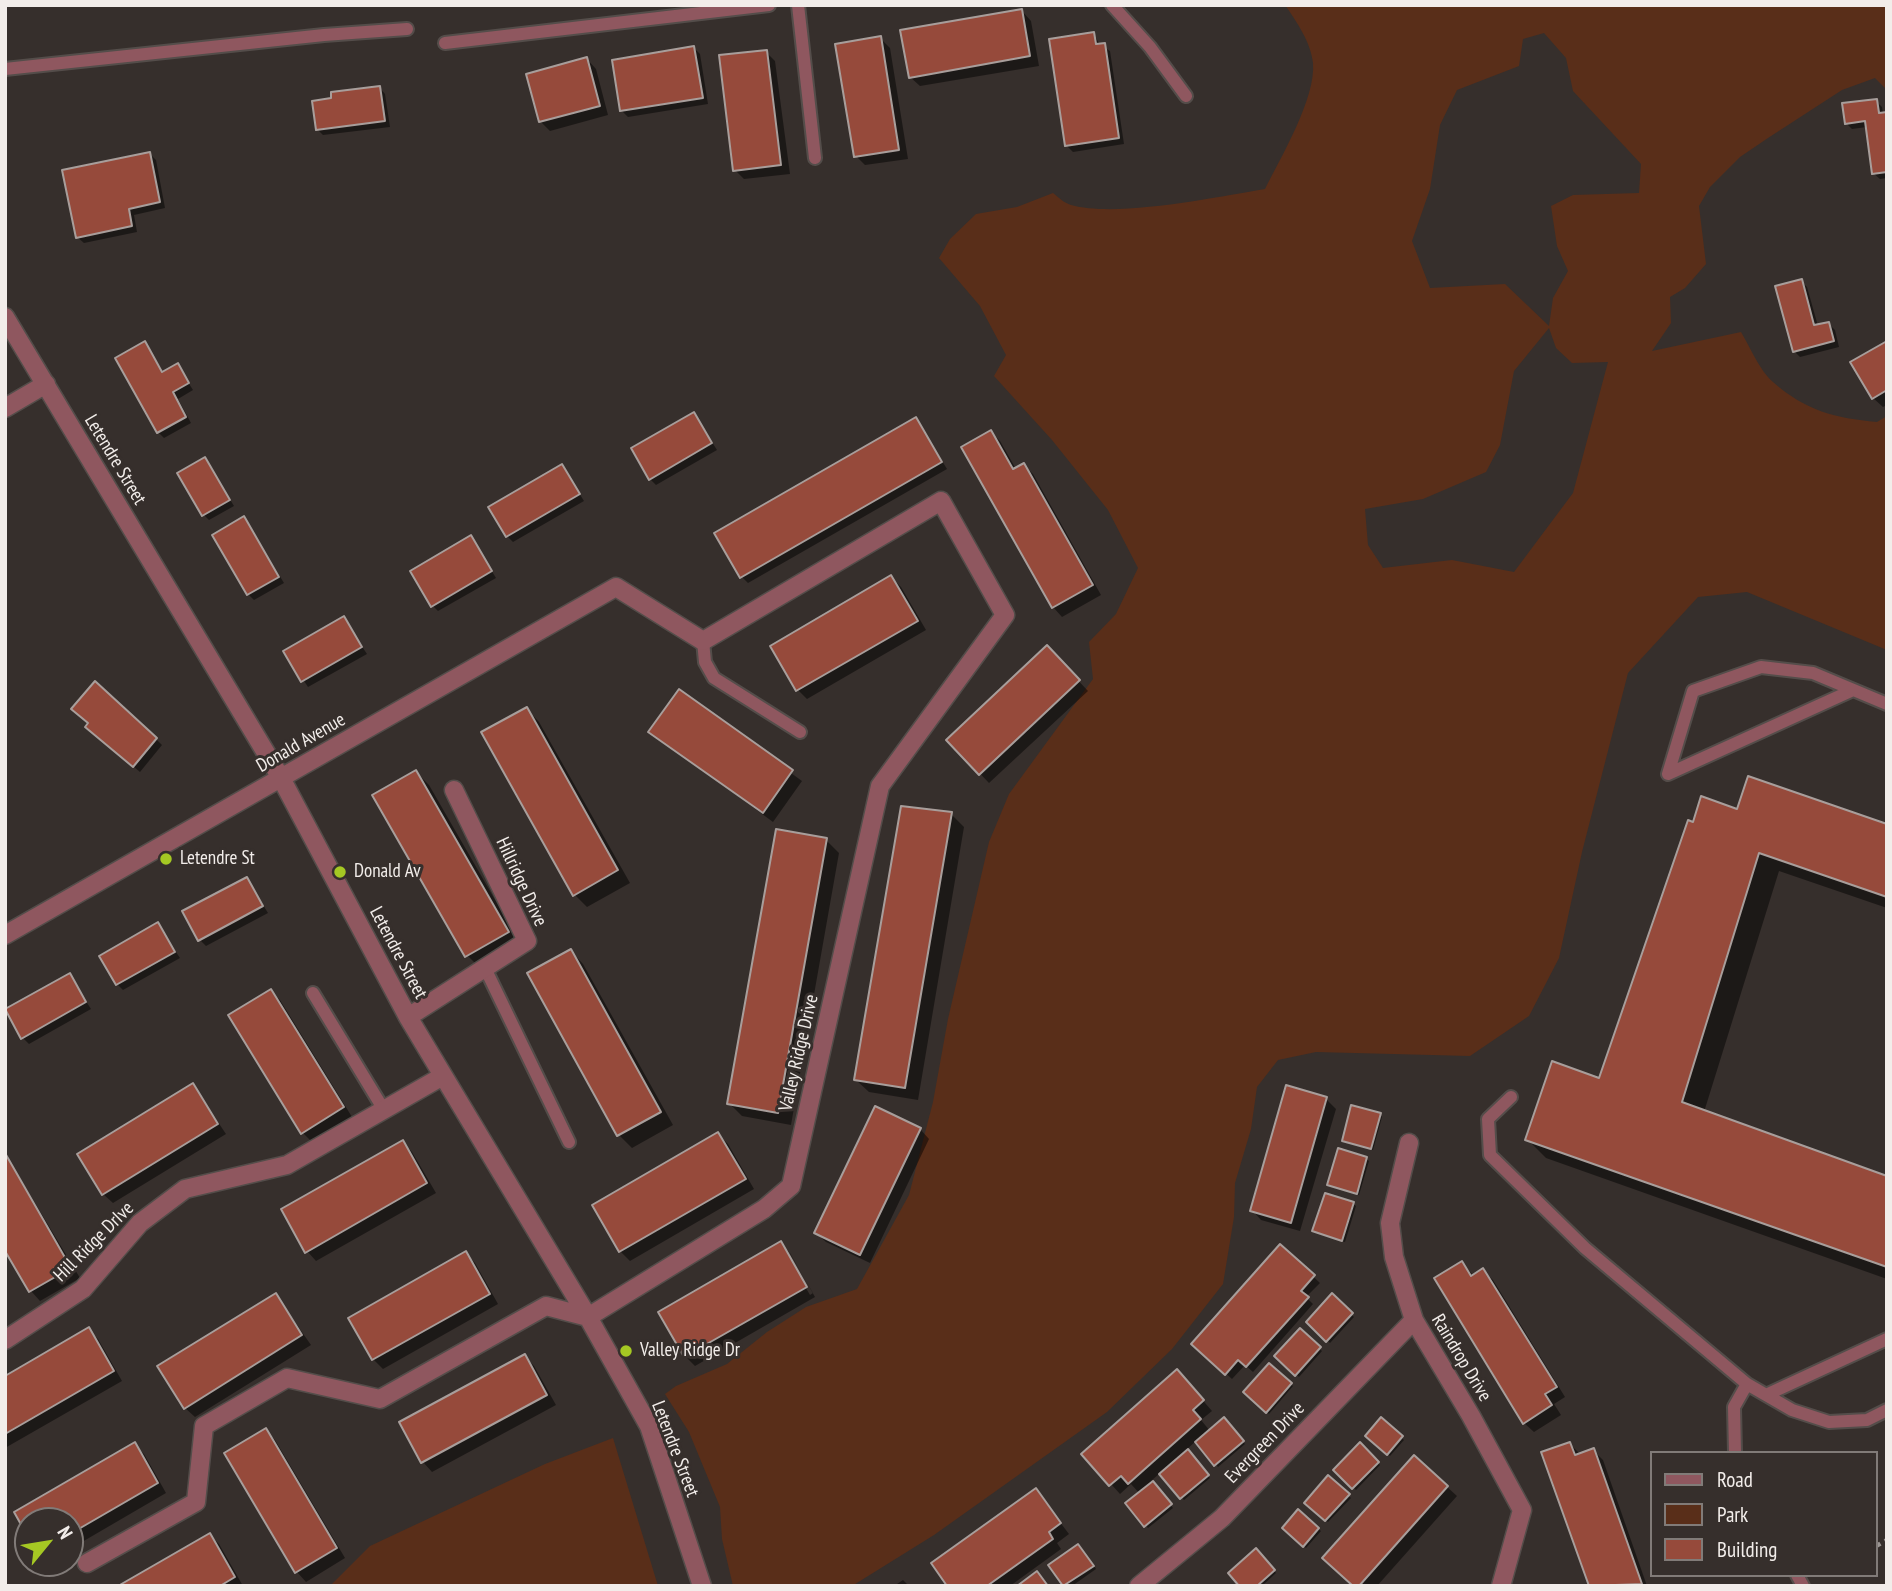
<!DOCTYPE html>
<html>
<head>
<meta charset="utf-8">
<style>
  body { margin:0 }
  #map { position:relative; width:1892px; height:1591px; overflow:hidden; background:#362f2c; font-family:"PT Sans Narrow",sans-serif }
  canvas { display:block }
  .frame { position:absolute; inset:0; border:7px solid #f2edea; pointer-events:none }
  .legend { position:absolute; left:1650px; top:1451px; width:228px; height:126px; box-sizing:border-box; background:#362f2c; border:2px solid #817b78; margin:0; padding:9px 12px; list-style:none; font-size:21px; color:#f2edea }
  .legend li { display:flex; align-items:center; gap:14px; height:35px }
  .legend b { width:35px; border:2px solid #817b78 }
  .north { position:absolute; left:14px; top:1507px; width:70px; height:70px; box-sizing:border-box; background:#362f2c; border:2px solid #817b78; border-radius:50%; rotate:60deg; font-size:19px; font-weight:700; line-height:28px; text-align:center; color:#f2edea }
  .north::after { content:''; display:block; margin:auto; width:24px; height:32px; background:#a5c823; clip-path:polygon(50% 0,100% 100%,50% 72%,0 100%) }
</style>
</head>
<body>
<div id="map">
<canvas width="1892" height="1591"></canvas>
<div class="frame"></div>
<ul class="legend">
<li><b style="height:9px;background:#8f575f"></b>Road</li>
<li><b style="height:19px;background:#592e19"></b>Park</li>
<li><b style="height:19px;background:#964a3b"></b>Building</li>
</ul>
<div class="north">N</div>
</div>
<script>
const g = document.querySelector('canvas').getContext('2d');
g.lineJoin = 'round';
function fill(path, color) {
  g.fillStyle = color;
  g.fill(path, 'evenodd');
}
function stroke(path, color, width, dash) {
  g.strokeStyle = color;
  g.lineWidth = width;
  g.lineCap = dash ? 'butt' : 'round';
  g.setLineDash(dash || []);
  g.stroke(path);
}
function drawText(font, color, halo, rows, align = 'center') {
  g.font = font + ' "PT Sans Narrow",sans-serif';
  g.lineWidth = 6;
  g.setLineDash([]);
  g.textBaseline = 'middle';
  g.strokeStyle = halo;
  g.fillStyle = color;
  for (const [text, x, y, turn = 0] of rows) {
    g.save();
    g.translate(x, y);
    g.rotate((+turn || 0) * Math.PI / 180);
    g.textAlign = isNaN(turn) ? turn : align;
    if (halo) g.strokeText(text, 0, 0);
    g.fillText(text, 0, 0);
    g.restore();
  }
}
fill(new Path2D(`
  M1285 5H1887V90L1875 78 1842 90 1768 138 1740 157 1710 187 1699 206 1706 264 1685 288 1670 297 1671 323 1652 351 1741 332C1750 347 1760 371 1773 382 1806 411 1835 418 1877 422L1887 416V650L1747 592 1698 597 1628 673 1582 852 1559 958 1529 1016 1470 1056 1316 1052 1278 1060 1257 1087 1251 1129 1235 1183 1234 1217 1223 1284 1172 1349 1107 1412 934 1535 852 1586H733L722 1539 720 1507 689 1432 665 1394 676 1386 727 1364 767 1332 806 1307 857 1289 909 1195 933 1102 948 1019 989 842 1009 794 1093 679 1089 642 1116 614 1138 568 1108 510 1052 440 994 376 1006 355 980 306 939 258 950 239 976 214 1017 207 1053 193C1058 197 1064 203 1071 205 1117 218 1216 197 1265 189 1281 157 1316 98 1313 63 1311 43 1297 22 1285 5ZM1544 33 1566 58 1573 91 1641 164 1639 193 1573 195 1551 206 1557 246 1568 271 1553 298 1549 326 1505 284 1430 288 1412 241 1430 189 1440 125 1457 90 1519 66 1523 39ZM1549 328 1556 348 1572 363 1608 362 1573 493 1514 572 1452 560 1383 568 1368 545 1365 509 1423 499 1486 472 1500 445 1514 371Z
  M613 1438 658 1586H330L370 1546 545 1464Z`), '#592e19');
fill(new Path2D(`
  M1022 11 1031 21 1039 66 920 86 910 77Z
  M1094 34 1100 45 1110 51 1124 144 1073 152 1067 146Z
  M880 38 890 48 908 159 865 165 856 156Z
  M694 48 700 54 708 104 628 117 622 111Z
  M766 52 775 61 790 174 744 179 735 170Z
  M587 59 596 69 608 115 550 131 540 121Z
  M379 87 385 94 390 127 323 135 317 129Z
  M1876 101 1882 107 1883 114H1887V178L1880 179 1873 173 1867 127 1852 129 1846 123Z
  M150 154 156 160 165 208 134 215 137 232 84 243 77 237Z
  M1801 281 1807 287 1818 326 1829 324 1835 330 1839 347 1800 357 1794 351Z
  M145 343 164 373 177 365 193 390 178 399 191 423 164 438 158 432Z
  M1887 343V405L1883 407 1873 398Z
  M694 414 717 450 656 485 650 479Z
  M916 419 947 469 748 583 742 577 717 534Z
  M991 432 1000 441 1016 469 1024 465 1033 474 1101 595 1062 617 1053 607Z
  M205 459 234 506 209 520 203 514Z
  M562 466 584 501 513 542 507 536Z
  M244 518 284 583 254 600 248 594Z
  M471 537 496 578 438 611 432 605Z
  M891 577 901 587 926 630 807 699 798 690Z
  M343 618 367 654 308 687 285 652Z
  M1056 657 1088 691 989 783 948 740Z
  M679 692 802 781 773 822 651 732Z
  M527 709 539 722 630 883 587 907 574 894Z
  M90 724 156 739 162 745 140 772 93 732Z
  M416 772 429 785 521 945 480 968 467 955Z
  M1738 811 1887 826V908L1779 871 1704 1112 1887 1178V1279L1546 1158 1527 1139 1600 1080 1694 824Z
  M951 814 964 827 918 1100 869 1092 856 1080Z
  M826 840 839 853 791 1125 742 1116 729 1103Z
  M247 879 268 913 206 946 200 940Z
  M158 925 180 958 123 990 117 984Z
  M571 951 583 964 673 1125 632 1148 619 1135Z
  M69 975 91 1009 29 1044 23 1038Z
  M271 991 280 1000 352 1117 312 1142 303 1133Z
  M193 1085 226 1134 113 1203 103 1194Z
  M1326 1099 1336 1109 1300 1231 1261 1220 1252 1210Z
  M1380 1114 1382 1117 1373 1150 1344 1140Z
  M920 1129 929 1139 870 1263 826 1242 816 1233Z
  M718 1134 728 1144 754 1189 630 1261 620 1251 594 1206Z
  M403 1142 412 1152 436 1193 316 1261 307 1251Z
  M5 1153 80 1278 40 1301 31 1291 5 1247Z
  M1366 1159 1369 1161 1359 1195 1329 1185Z
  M1353 1204 1356 1206 1345 1242 1314 1231Z
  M780 1244 790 1253 815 1297 695 1366 685 1356 660 1313ZM785 1252H789L813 1293 810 1295Z
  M1281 1246 1320 1283 1306 1297 1313 1304 1253 1372 1245 1365 1232 1379 1200 1350Z
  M466 1253 475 1263 498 1304 383 1369 373 1359Z
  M1462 1263 1474 1276 1483 1270 1493 1280 1565 1397 1554 1404 1561 1415 1534 1432 1524 1423Z
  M276 1295 311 1345 195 1417 185 1408Z
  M1332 1296 1354 1317 1330 1343 1308 1322Z
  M89 1330 98 1339 122 1381 5 1448V1378Z
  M1300 1330 1322 1351 1299 1377 1276 1356Z
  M525 1356 534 1366 556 1405 432 1472 423 1462 401 1423Z
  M1269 1365 1293 1386 1269 1414 1245 1392Z
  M1186 1381 1212 1411 1201 1420 1210 1431 1224 1420 1245 1444 1218 1467 1196 1441 1186 1450 1210 1478 1184 1500 1160 1473 1151 1481 1173 1508 1148 1528 1128 1504 1140 1494 1131 1484 1120 1494 1111 1484Z
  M1381 1419 1404 1440 1390 1456 1367 1435Z
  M266 1430 275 1440 345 1558 306 1582 297 1572 226 1453Z
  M134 1444 144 1454 166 1493 70 1549V1521H28V1533L16 1513Z
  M1570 1444 1579 1453 1593 1450 1603 1460 1647 1586H1591Z
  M1360 1445 1380 1465 1356 1490 1335 1470Z
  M1414 1457 1457 1496 1377 1586H1354Z
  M1329 1478 1351 1498 1328 1522 1306 1503Z
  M1036 1491 1069 1534 1057 1543 1061 1549 1010 1586H949Z
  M1298 1512 1321 1531 1306 1548 1284 1528Z
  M210 1535 219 1544 243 1586H121Z
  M1081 1548 1096 1569 1072 1586H1065L1051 1566Z
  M1256 1550 1276 1573 1262 1586H1242Z
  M903 1580 909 1586H894Z`), '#0007');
const building = new Path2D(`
  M1022 9 1030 56 909 78 900 30Z
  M1094 32 1096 44 1105 43 1119 138 1065 146 1049 39Z
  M881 36 899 150 854 157 835 44Z
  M694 46 703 98 620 111 612 60Z
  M767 50 781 165 733 171 719 55Z
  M587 57 600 106 539 122 526 74Z
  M380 86 385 121 316 130 312 101 331 98V92Z
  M1877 99 1879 113 1887 112V172L1872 174 1865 121 1845 124 1842 103Z
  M150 152 160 202 129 209 132 226 76 238 62 170Z
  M1802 279 1814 325 1829 322 1834 341 1793 352 1775 286Z
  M145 341 162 372 178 363 189 383 173 392 186 417 157 433 115 358Z
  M1887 341V390L1872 399 1850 362Z
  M694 412 712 443 649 480 631 448Z
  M916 417 942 462 740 578 714 533Z
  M991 430 1013 469 1024 463 1093 585 1052 608 961 447Z
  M205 457 230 500 202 516 177 473Z
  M562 464 580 494 506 537 488 507Z
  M244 516 279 577 247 595 212 535Z
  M471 535 492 571 431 607 410 571Z
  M891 575 918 621 796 691 770 646Z
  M344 616 362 647 301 682 283 651Z
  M1047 645 1080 680 979 775 946 740Z
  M95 681 157 738 133 767 85 727 88 723 71 709Z
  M679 689 793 770 763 813 648 732Z
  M527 707 618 870 573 896 481 732Z
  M416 770 509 932 465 957 372 795Z
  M1748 776 1887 824V897L1759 853 1682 1102 1887 1176V1267L1525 1140 1552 1061 1599 1078 1688 820 1693 822 1701 796 1737 809Z
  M901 806 952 812 905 1088 854 1080Z
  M776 829 827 838 778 1113 727 1104Z
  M247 877 263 906 198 941 182 911Z
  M158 922 175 952 116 985 99 956Z
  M571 949 661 1112 617 1136 527 973Z
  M70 973 86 1002 21 1039 5 1009Z
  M271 989 344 1107 301 1134 228 1015Z
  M193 1083 218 1124 102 1195 77 1154Z
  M1286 1085 1327 1097 1291 1223 1250 1211Z
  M1351 1105 1381 1113 1371 1149 1342 1141Z
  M875 1106 921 1128 860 1255 814 1233Z
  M718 1132 746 1179 619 1252 592 1205Z
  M403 1140 427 1183 305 1253 281 1209Z
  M1338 1148 1367 1157 1357 1194 1327 1185Z
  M5 1153 71 1268 29 1292 5 1251Z
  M1325 1193 1354 1202 1342 1241 1312 1231Z
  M781 1241 807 1287 684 1357 658 1312Z
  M1280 1244 1315 1275 1301 1291 1309 1297 1246 1367 1238 1360 1225 1375 1191 1344Z
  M466 1251 490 1294 372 1360 348 1318Z
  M1462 1261 1471 1276 1483 1268 1557 1387 1545 1394 1552 1405 1523 1424 1434 1278Z
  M276 1293 302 1335 184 1409 157 1366Z
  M1332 1293 1353 1313 1326 1342 1306 1322Z
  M89 1327 114 1371 5 1434V1376Z
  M1300 1328 1321 1347 1295 1376 1274 1356Z
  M525 1354 547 1395 421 1463 399 1422Z
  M1269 1363 1292 1383 1266 1413 1243 1392Z
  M1177 1369 1204 1400 1193 1410 1201 1419 1128 1484 1121 1476 1109 1486 1081 1454Z
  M1224 1417 1244 1441 1214 1466 1195 1442Z
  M1381 1417 1403 1436 1387 1455 1365 1436Z
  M266 1428 337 1548 295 1573 224 1453Z
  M135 1442 158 1483 70 1534V1521H28V1537L14 1512Z
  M1360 1442 1379 1462 1352 1489 1333 1470Z
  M1570 1442 1575 1455 1594 1448 1642 1584 1589 1586 1541 1452Z
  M1188 1449 1209 1475 1180 1499 1159 1474Z
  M1414 1455 1448 1486 1359 1586H1353L1322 1558Z
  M1328 1475 1350 1494 1325 1521 1304 1503Z
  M1153 1481 1172 1504 1144 1527 1125 1503Z
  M1036 1488 1061 1523 1049 1532 1053 1539 987 1586H947L931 1563Z
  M1298 1509 1319 1528 1303 1547 1282 1528Z
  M210 1533 235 1577 220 1586H118Z
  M1078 1544 1094 1566 1063 1586 1048 1565Z
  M1256 1548 1275 1570 1257 1586H1239L1228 1573Z
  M1037 1571 1048 1586H1017Z`);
fill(building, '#964a3b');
stroke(building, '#a89e9b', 2);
const lane = new Path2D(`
  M798 5 815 158
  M1112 5 1150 47 1186 96
  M445 43 769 5
  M5 69 324 35 407 29
  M703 641 705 662 714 678 800 732
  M1853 690 1668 774 1693 691 1761 667 1813 673 1887 704
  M485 968 569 1142
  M313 993 384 1110
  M1511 1097 1488 1119 1490 1155 1585 1248 1747 1384 1792 1410 1829 1422 1867 1420 1887 1410
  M1766 1395 1887 1339
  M1735 1453 1734 1407 1747 1384
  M1797 1575 1803 1586`);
const street = new Path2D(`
  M5 317 281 778 408 1017 588 1317 649 1426 702 1586
  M5 408 46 384
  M5 935 616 587 703 641 941 501 1005 615 880 786 791 1186 764 1209 588 1317 546 1306 380 1399 287 1378 204 1426 196 1502 87 1563
  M408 1017 527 941 454 790
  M1409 1143 1390 1223 1394 1257 1414 1320 1471 1416 1522 1510 1501 1586
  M5 1340 83 1289 140 1223 185 1189 287 1165 443 1076
  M1139 1586 1222 1518 1414 1320`);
stroke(lane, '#544d4a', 16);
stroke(street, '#544d4a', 21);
stroke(new Path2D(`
  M1876 1546 1887 1540`), '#9c9693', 4.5, [5, 5]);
stroke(lane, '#8f575f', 12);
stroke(street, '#8f575f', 18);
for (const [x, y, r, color] of [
  [166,859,7,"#a5c823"],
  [340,872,7,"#a5c823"],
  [626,1351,7,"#a5c823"]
]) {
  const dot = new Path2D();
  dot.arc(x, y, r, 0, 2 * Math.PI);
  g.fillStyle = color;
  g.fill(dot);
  stroke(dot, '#362f2c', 2.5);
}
drawText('19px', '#f2edea', '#362f2c', [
  ["Letendre Street",115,460,59],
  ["Donald Avenue",301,743,-30],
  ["Hillridge Drive",521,882,65],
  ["Letendre Street",398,953,62],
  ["Valley Ridge Drive",799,1053,-77],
  ["Hill Ridge DrIve",94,1242,-45],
  ["Raindrop Drive",1461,1358,59],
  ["Evergreen Drive",1265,1443,-46],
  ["Letendre Street",675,1449,69]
]);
drawText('19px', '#f2edea', '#362f2c', [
  ["Letendre St",180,859],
  ["Donald Av",354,872],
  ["Valley Ridge Dr",640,1351]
], 'left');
</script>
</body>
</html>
